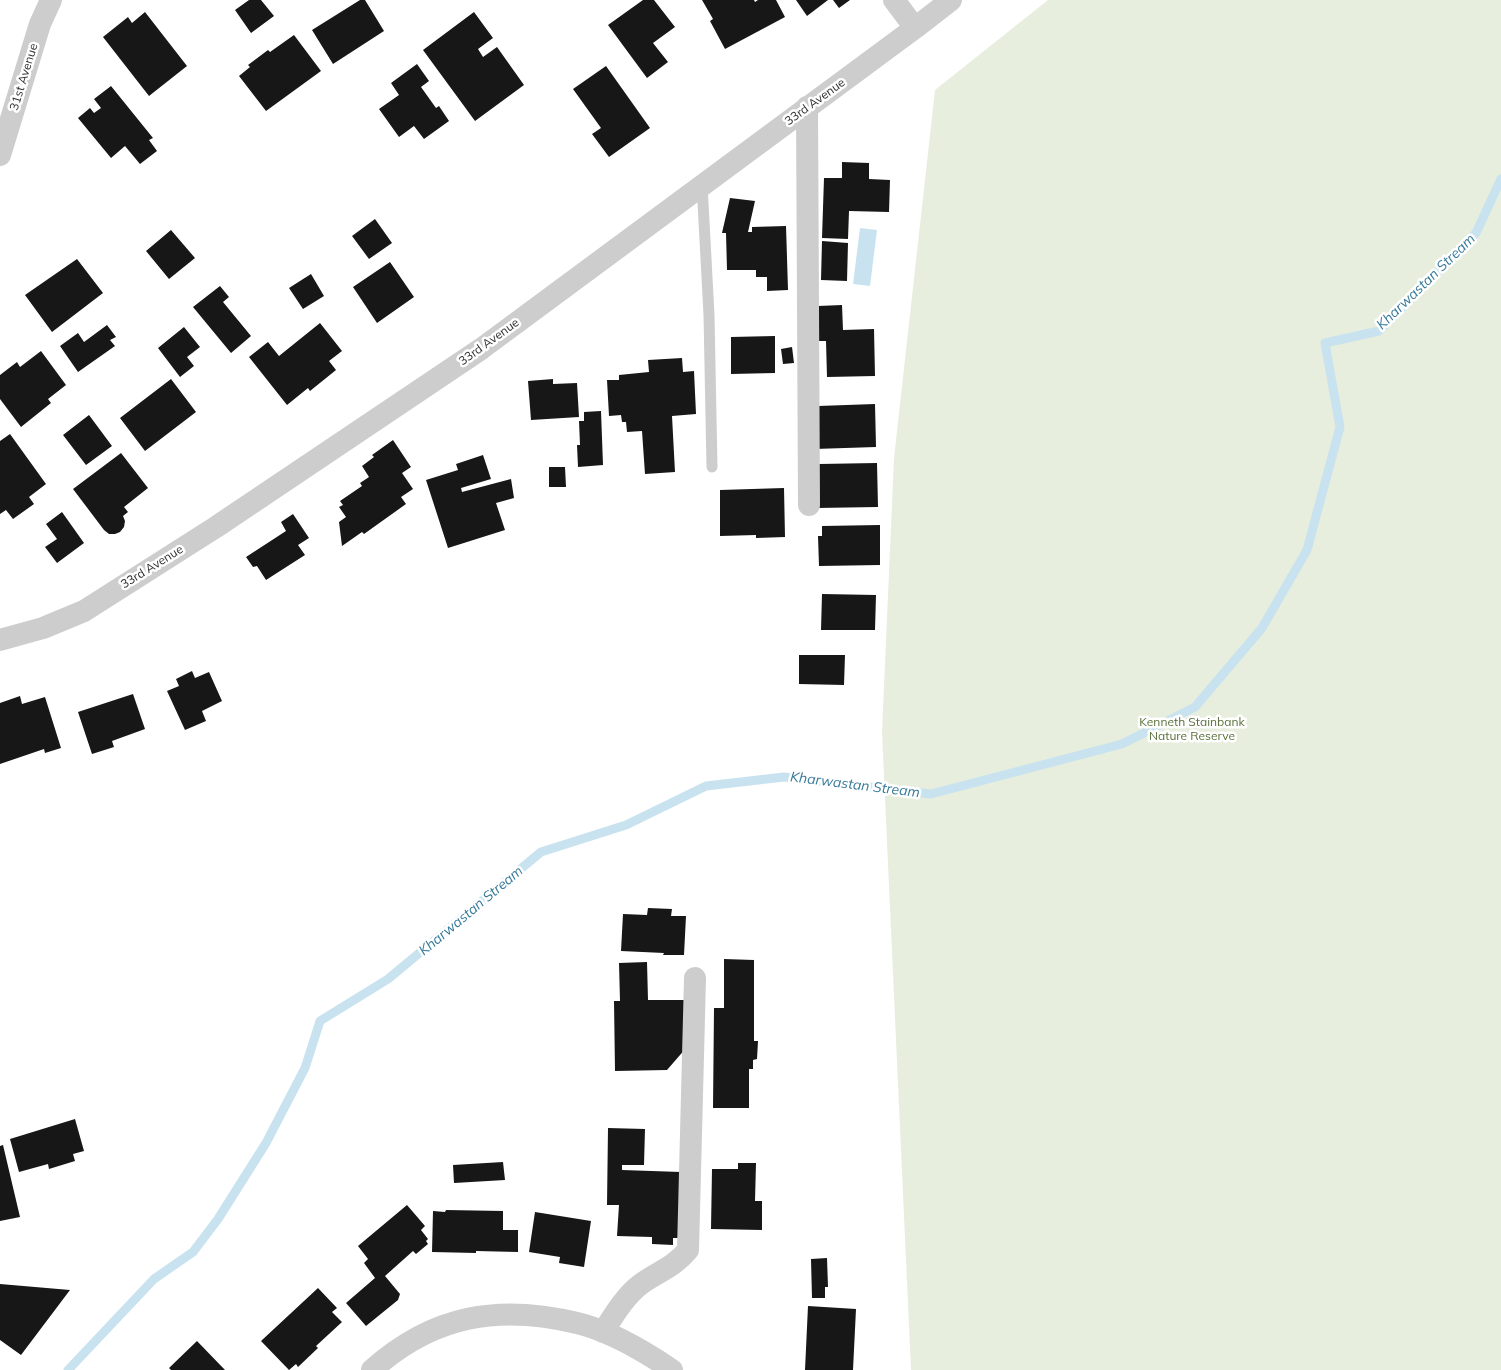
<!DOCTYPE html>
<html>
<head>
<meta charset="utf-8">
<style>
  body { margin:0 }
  canvas { display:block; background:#fff }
</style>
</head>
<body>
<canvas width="1501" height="1370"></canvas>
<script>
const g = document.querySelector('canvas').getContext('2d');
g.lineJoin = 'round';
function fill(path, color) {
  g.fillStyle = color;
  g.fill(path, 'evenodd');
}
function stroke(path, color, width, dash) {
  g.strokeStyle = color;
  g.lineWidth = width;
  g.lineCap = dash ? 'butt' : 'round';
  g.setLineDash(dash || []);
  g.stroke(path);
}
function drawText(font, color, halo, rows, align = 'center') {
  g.font = font + ' Mulish,sans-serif';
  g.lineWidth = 5;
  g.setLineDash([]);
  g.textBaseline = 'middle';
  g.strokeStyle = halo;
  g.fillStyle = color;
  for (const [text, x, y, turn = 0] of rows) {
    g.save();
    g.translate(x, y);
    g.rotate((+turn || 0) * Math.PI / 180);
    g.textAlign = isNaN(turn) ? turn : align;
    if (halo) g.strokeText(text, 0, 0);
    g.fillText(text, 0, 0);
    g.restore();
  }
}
fill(new Path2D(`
  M1048 0H1501V1370H911L882 732 894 458 935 90Z`), '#e7eedd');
fill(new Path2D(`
  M860 228 877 230 870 286 853 284Z`), '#c8e3ef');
stroke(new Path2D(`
  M68 1370 154 1279 193 1252 218 1219 266 1143 305 1068 320 1021 388 979 541 852 626 825 706 786 784 777 931 794 1122 744 1195 707 1262 628 1307 550 1340 427 1325 343 1379 331 1476 233 1501 179`), '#c8e3ef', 9);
fill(new Path2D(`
  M249 0H261L274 16 251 33 235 10Z
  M360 0H365L384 31 333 64 312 30Z
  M643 0H654L675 27 653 43 668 62 647 78 608 25Z
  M702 0H754L755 2 758 0H776L785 17 725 49 710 21 713 19Z
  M796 0H828L807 16Z
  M833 0H850L839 8Z
  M145 12 187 66 149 96 103 37 128 17 132 23Z
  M474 12 493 38 478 49 483 57 497 47 524 85 475 121 423 50Z
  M294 35 321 71 266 111 239 76 250 67 248 65 268 50 270 52Z
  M417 64 429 81 421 87 436 108 439 106 449 121 424 139 414 126 399 137 379 109 399 95 391 83Z
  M606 66 650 128 609 157 592 134 601 128 573 89Z
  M111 86 153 138 149 140 157 151 140 164 125 146 111 158 78 118 90 108 94 113 101 108 94 99Z
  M842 162 869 163V179L890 180 889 212 849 211 848 239 822 238 824 178H842Z
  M730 198 755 201 748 232H752V227L786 226 788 290 767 291V277H756V270H727L726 233H722Z
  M375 219 392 243 369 259 352 236Z
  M171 230 195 258 169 279 146 251Z
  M822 241 848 243 847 281 821 280Z
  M77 259 103 293 52 332 25 295Z
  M390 262 414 297 377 323 353 287Z
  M311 274 324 296 303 309 289 288Z
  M220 286 229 297 223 302 251 336 231 353 193 307Z
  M842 305 843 330 874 329 875 376 827 377 826 341H819L818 306Z
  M320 323 342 351 329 361 336 370 310 391 308 388 287 405 249 357 268 342 279 356Z
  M107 325 116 337 110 340 115 346 78 372 60 346 78 333 84 342Z
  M184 327 200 347 187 357 194 366 180 377 158 348Z
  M775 336V373L731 374V337Z
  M792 347 794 363 783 364 781 349Z
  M41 351 66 385 48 399 51 403 21 427 0 399V375L17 362 20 367Z
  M682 358 683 372 694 371 696 414 672 416 675 472 645 474 642 431 627 432 626 422H622L621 415 609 416 607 380H619V375L649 372 648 360Z
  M171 379 196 412 145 451 120 418Z
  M553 379V384L577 383 579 417 531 420 528 381Z
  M875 404 876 447 814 449 818 406Z
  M601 411 603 465 578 467 577 445H580L579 421H584V412Z
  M89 415 112 446 86 465 63 435Z
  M10 434 46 484 29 497 34 504 13 519 6 510 0 514V441Z
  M393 440 411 467 402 473 413 489 401 497 406 504 364 534 362 532 342 546 339 522 346 517 339 507 343 505 340 501 362 486 360 483 369 477 362 466 374 457 372 455Z
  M121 453 148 488 124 507 128 512 123 516 125 521 124 527 120 532 115 534H109L104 530 73 489Z
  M483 455 491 479 461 488 462 492 511 479 514 498 496 503 505 530 448 548 426 480 458 470 456 464Z
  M877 463 878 507 816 508 819 464Z
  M549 467H565L566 487H549Z
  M784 488 785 537 756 538V535L720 536V490Z
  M62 512 84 543 57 563 45 547 57 539 46 524Z
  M293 514 309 538 298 545 305 555 266 580 257 566 253 567 246 557 286 531 281 522Z
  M880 525V565L819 566 818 536H822V526Z
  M822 594 876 595 875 630H821Z
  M799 655H845L844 685 799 684Z
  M192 671 195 678 209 672 222 701 202 711 206 721 185 730 167 691 179 686 176 679Z
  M133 694 145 729 112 741 114 747 92 754 78 712Z
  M20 696 22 704 45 697 61 748 45 753 44 749 0 764V703Z
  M648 908 672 909 671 916H686L684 955H663L664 953 621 951 623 914 647 915Z
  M724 959 754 960V1041H758L757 1059 753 1060V1069H749V1108H713L714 1008H724Z
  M647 962 648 1000H685L687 1047 667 1070 615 1071 614 1001H620L619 963Z
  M75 1119 84 1151 73 1154 75 1161 49 1169 48 1164 19 1172 10 1139Z
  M608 1128 645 1129 644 1165H622V1170L681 1172 679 1238H673V1245L652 1244V1237L617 1236 619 1205H607Z
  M3 1145 20 1217 0 1221V1146Z
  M503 1162 505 1180 454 1183 453 1165Z
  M738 1163H756L755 1201H762V1230L711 1229 712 1169H738Z
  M407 1205 425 1226 421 1230 428 1239 426 1241 428 1244 416 1254 413 1251 385 1276 400 1294 398 1300 366 1326 346 1303 375 1278 364 1263 368 1259 358 1246Z
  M446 1210 503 1211V1230H518V1252L476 1251V1253L432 1252 433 1211 445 1212Z
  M535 1212 591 1221 584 1267 559 1263 560 1257 529 1252Z
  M827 1258 828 1287H825V1298H812L811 1259Z
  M0 1284 70 1290 21 1355 0 1340Z
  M318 1288 337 1308 332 1312 342 1322 316 1346 318 1348 298 1367 296 1364 289 1370 261 1341Z
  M808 1306 856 1309 853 1370H805Z
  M197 1341 225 1370H171L169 1368Z`), '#171717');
stroke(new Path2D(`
  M702 184 709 315 712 467`), '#cdcdcd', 11);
stroke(new Path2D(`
  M894 0 915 28
  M807 107 809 505
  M0 155 40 24 51 0
  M0 640 43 628 84 611 216 527 481 349 915 28 951 0
  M603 1332C614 1315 625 1296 641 1284 659 1271 673 1268 688 1250L695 978
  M372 1370C433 1315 499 1304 577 1323 611 1331 644 1351 672 1370`), '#cdcdcd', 22);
drawText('12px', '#303030', '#fff', [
  ["31st Avenue",24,77,-73],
  ["33rd Avenue",815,102,-36],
  ["33rd Avenue",489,342,-36],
  ["33rd Avenue",152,567,-32]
]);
drawText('12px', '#577039', '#fff', [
  ["Kenneth Stainbank",1192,722],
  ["Nature Reserve",1192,736]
]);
drawText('italic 14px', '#367a9a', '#fff', [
  ["Kharwastan Stream",1426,282,-44],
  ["Kharwastan Stream",855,785,7],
  ["Kharwastan Stream",471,911,-40]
]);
</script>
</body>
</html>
